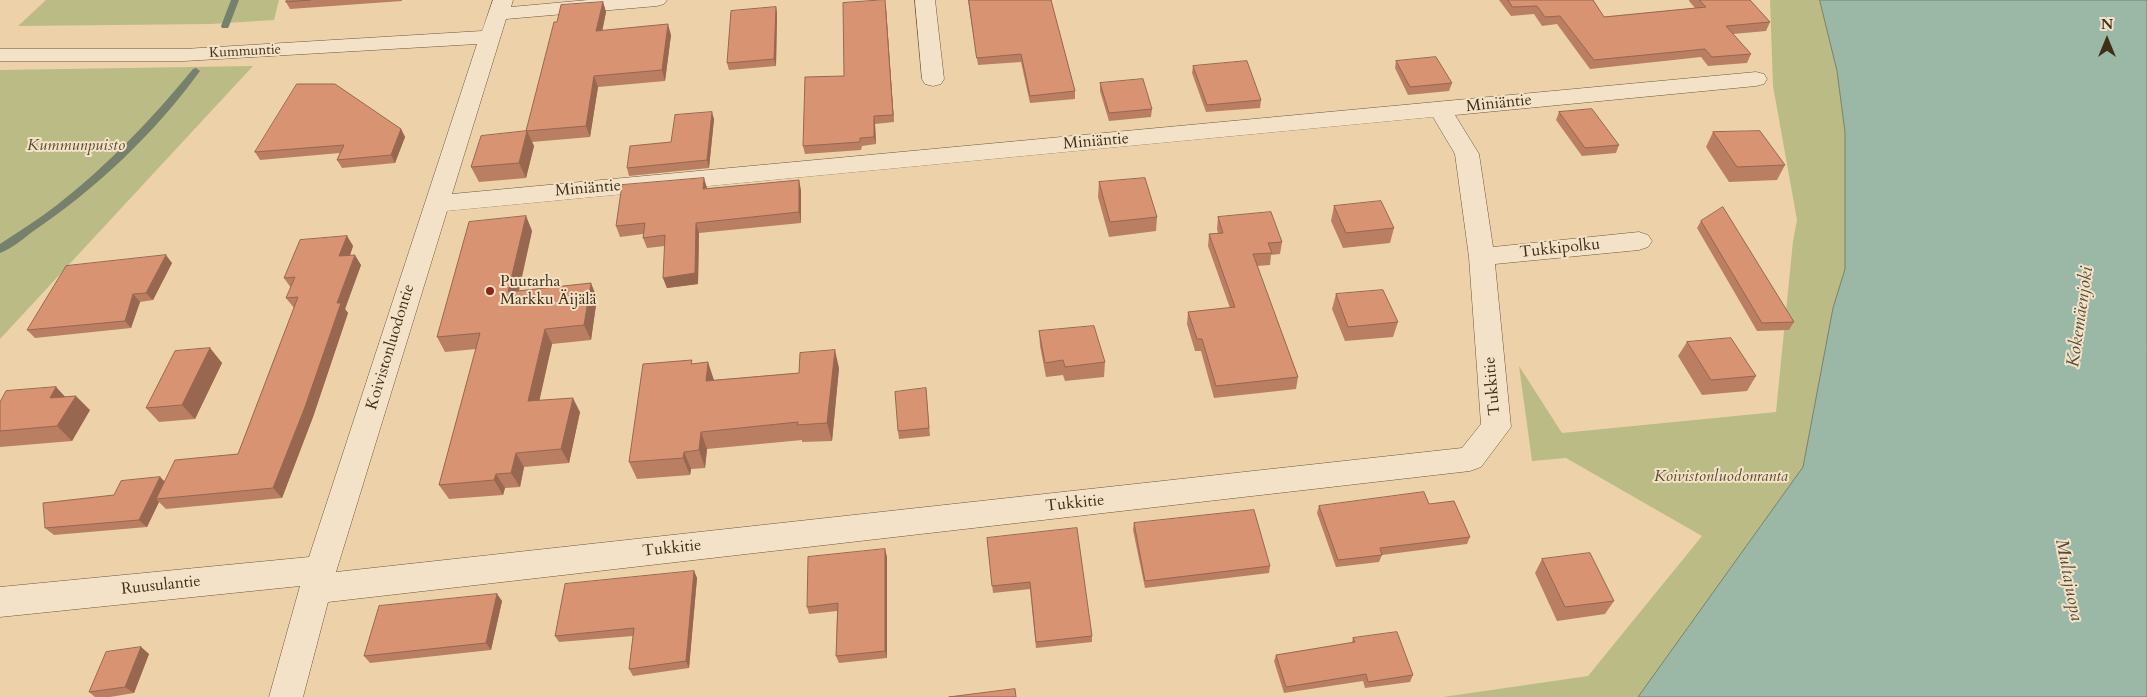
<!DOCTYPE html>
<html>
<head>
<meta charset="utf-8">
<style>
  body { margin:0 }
  #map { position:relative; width:2147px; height:697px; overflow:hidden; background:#edd2a9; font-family:Cardo,serif }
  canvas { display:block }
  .north { position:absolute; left:2082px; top:15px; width:50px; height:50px; -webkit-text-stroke:4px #f3e2c7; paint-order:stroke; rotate:0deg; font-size:14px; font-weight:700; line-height:20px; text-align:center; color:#402e18 }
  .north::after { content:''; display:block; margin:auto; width:18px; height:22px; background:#402e18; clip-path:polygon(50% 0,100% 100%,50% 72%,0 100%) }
</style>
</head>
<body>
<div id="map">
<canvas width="2147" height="697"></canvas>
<div class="north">N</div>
</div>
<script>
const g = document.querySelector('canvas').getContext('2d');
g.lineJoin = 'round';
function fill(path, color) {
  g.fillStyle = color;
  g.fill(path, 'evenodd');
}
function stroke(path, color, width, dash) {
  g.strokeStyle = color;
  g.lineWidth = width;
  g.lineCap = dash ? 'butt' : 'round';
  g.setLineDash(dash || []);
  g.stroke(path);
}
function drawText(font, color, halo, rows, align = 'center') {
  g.font = font + ' Cardo,serif';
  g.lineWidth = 4;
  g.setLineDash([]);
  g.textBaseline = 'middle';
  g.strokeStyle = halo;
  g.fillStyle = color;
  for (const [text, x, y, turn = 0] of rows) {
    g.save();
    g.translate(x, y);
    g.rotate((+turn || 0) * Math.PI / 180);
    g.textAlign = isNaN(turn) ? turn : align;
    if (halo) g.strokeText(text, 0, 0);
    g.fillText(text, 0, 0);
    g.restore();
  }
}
fill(new Path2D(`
  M46 0H279L274 20 211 24 18 26Z
  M1770 0H1820L1837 71 1845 132V269L1833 308 1803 467 1638 697H1443L1588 676 1702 536 1566 458 1532 461 1519 366 1562 433 1776 412 1793 241 1797 220 1773 86Z
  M253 66 0 339V70Z`), '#bbbb86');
const water = new Path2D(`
  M1820 0H2147V697H1638L1803 467 1833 308 1845 269V132L1837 71Z`);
fill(water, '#9ab8a5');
stroke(water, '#76816d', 1);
fill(new Path2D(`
  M231 0H239L229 26 228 28H222L221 26Z
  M196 68 200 71C155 133 96 189 32 232 23 239 11 249 0 253V244C19 231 39 219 57 205 108 165 152 119 193 69Z`), '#76816d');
const street = new Path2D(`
  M493 0H513L511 7 588 0H667L664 4 657 6 506 19 452 194 1756 72 1764 74 1767 79 1764 84 1756 86 1455 115 1479 154 1493 247 1639 232 1648 235 1652 241 1648 247 1639 250 1495 264 1511 427 1481 467 1470 471 328 602 303 697H269L300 586 0 617V587L309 557 477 44 184 61H0V49H184L482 31ZM1433 117 1455 154 1469 257 1481 424 1462 448 336 572 447 211Z
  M915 0H935L944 79 941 84 933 86 925 84 922 79Z`);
stroke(street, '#6b573c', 1);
fill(street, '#f3e2c7');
fill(new Path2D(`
  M287 0H402V1L290 9 286 2Z
  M968 0H1051L1075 91V99L1030 103 1021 62 978 65Z
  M1499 0H1593L1604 17 1695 8 1689 1V0H1750L1770 22 1766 31 1733 34 1751 54 1747 63 1708 66 1701 57 1590 69 1557 24 1542 26 1534 14 1511 16Z
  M603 2 606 12 602 31 671 35 665 81 598 87 590 137 532 142 534 146 526 178 479 182 471 167 526 131 557 22Z
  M776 7 777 14 776 66 729 70 727 63Z
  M886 8 894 122 875 124 876 144 862 146 861 150 805 154 803 146 844 76Z
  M1396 61 1452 83 1449 91 1408 95 1395 68Z
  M1193 66 1261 100 1260 108 1206 112 1192 73Z
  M1100 83 1152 109 1151 117 1109 121 1100 91Z
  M1559 112 1619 145 1616 153 1582 156 1556 120Z
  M714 119 709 168 629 176 627 168 671 142Z
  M401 129 405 137 395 163 342 168 337 160 340 153 260 160 255 152Z
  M1713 132 1785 165 1777 180 1729 182 1706 147Z
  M1099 182 1157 217 1156 231 1109 237 1098 197Z
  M707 188 801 190V223L699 233 698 284 667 288 663 278 665 246 647 248 643 238V234L620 237 616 226Z
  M1334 206 1394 228 1390 243 1343 248 1331 221Z
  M526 216 532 231 519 291 597 298 591 340 552 344 539 400 580 412 569 463 524 467 520 487 505 488 503 495 449 499 439 485 476 349 445 352 437 337Z
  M1218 217 1282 242 1280 254 1271 255 1270 265 1257 266 1298 377 1296 389 1214 398 1201 351H1195L1187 324 1188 312 1230 308 1208 246 1209 234 1218 233 1217 229Z
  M1701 221 1794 322 1789 330 1757 331 1697 228Z
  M347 236 353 246 350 255 361 265 345 309 348 313 313 417 282 498 166 509 159 502 147 527 54 535 45 528 114 495 160 477 164 481 238 454 294 308 286 298 291 288 284 278Z
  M172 263 153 300 140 302 131 328 35 338 27 330Z
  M1336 294 1398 322 1393 337 1345 341 1332 309Z
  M1039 331 1105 362 1104 377 1065 381 1063 375 1046 377 1040 346Z
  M1687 342 1756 376 1747 391 1702 395 1678 356Z
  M210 348 222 363 195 419 159 422 146 408Z
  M693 364 714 380 799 373 839 368 832 441 802 442V440L707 449 705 468 691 469 690 475 637 479 629 462Z
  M56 387 65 397 90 410 72 441 0 447V402Z
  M926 388 930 436 899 439 898 431Z
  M1429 504 1470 537 1467 544 1382 555 1379 562 1336 567 1317 513 1319 506Z
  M1134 523 1270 566 1269 573 1145 588 1133 530Z
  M987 538 1092 636V642L1036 648 1030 589 993 593Z
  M887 557V658L839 663 836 656 837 611 809 614 807 607Z
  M1542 559 1614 601 1605 614 1557 621 1535 573Z
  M694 571 697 578 689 668 633 676 629 669 633 636 559 642 555 636Z
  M497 594 502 601 491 650 370 663 364 656Z
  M1353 638 1413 675 1410 682 1365 688 1363 681 1284 693 1274 661 1276 655 1352 643Z
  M141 647 149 654 134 693 110 697H95L89 692Z`), '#ba7e63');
fill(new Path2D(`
  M885 0 886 8 894 122 893 115Z
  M603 2 606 12 600 42 596 31Z
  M776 7 777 14 776 66 774 59Z
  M668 24 671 35 665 81 662 70Z
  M594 76 598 87 590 137 586 126Z
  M712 112 714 119 709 168 707 160Z
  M874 116 875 124 876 144 874 137Z
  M401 129 405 137 395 163 391 155Z
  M527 131 534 146 526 178 519 163Z
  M704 178 707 188 703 189Z
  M799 180 801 190V223L799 212Z
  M526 216 532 231 515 307 508 292Z
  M696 223 699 233 698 284 667 288 663 278Z
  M347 236 353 246 346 267 339 256Z
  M166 255 172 263 153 300 146 293Z
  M355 255 361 265 345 309 348 313 313 417 282 498 273 488 337 303Z
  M591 283 597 298 591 340 584 325Z
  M133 294 140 302 131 328 125 321Z
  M545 329 552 344 536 416 528 401Z
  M210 348 222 363 195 419 182 405Z
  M835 350 839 368 832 441 827 423Z
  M708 362 714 380 712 399 706 381Z
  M56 387 70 402 50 398Z
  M76 396 90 410 72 441 57 426Z
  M573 398 580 412 569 463 561 449Z
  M701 432 707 449 705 468 699 450Z
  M684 452 691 469 690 475 683 458Z
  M516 453 524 467 520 487 511 473Z
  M496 474 505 488 503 495 494 480Z
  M160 477 168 485 156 499 159 502 147 527 139 520Z
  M885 549 887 557V658L885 651Z
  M694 571 697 578 689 668 686 661Z
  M497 594 502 601 491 650 486 643Z
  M141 647 149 654 134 693 125 687Z`), '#976750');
const building = new Path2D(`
  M287 0H311L286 2Z
  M885 0 893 115 874 116V137L860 138V142L803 146 805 77 844 76 843 3Z
  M969 0H1051L1075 91 1030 96 1021 54 977 58Z
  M1508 0H1593L1604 17 1706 7 1699 0H1750L1770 22 1726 26 1751 54 1712 57 1705 49 1594 60 1560 16 1545 17 1537 6 1513 7Z
  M603 2 596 31 668 24 662 70 594 76 586 126 526 131 554 22H557L561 5Z
  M776 7 774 59 727 63 731 11Z
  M1436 57 1452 83 1410 87 1396 61Z
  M1247 61 1261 100 1207 105 1193 66Z
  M1143 79 1152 109 1109 113 1100 83Z
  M297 84H335L401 129 391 155 337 160 344 145 255 152Z
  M1592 109 1619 145 1585 148 1559 112Z
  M712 112 707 160 627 168 630 146 671 142 675 115Z
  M527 131 519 163 471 167 481 136Z
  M1760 131 1785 165 1737 167 1713 132Z
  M704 178 703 189 799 180V212L696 223 695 273 663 278 665 235 643 238 645 223 616 226 622 185Z
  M1145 178 1157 217 1110 222 1099 182Z
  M1381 201 1394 228 1346 233 1334 206Z
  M1723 207 1794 322 1762 323 1701 221Z
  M1271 212 1282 242 1268 243 1272 253 1253 254 1298 377 1216 386 1202 339H1197L1188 312 1235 307 1209 234 1223 233 1218 217Z
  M526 216 508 292 591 283 584 325 545 329 528 401 573 398 561 449 516 453 511 473 496 474 494 480 439 485 480 333 437 337 469 222Z
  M347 236 339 256 355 255 337 303H341L305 407 273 488 156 499 175 460 238 454 298 297 286 298 295 277 284 278 300 240Z
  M166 255 146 293 133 294 125 321 27 330 66 266Z
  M1383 290 1398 322 1348 327 1336 294Z
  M1094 326 1105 362 1065 367 1063 360 1045 363 1039 331Z
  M1731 338 1756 376 1711 380 1687 342Z
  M210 348 182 405 146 408 175 351Z
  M835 350 827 423 797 425 798 422 701 432 699 450 684 452 683 458 629 462 643 364 692 360 691 364 708 362 706 381 799 373 800 353Z
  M56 387 50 398 76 396 57 426 0 431V402L6 391Z
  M926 388 929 428 898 431 895 392Z
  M160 477 139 520 45 528 43 503 114 495 121 481Z
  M1424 492 1429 504 1454 501 1470 537 1380 548 1382 555 1338 560 1319 506Z
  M1254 510 1270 566 1145 581 1134 523Z
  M1077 528 1092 636 1036 642 1030 582 992 586 987 538Z
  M885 549V651L836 656 838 603 807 607 808 557Z
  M1590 553 1614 601 1565 607 1542 559Z
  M694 571 686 661 629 669 634 628 555 636 565 584Z
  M497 594 486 643 364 656 379 606Z
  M1397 632 1413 675 1368 682 1366 674 1286 687 1276 655 1355 642 1353 638Z
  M141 647 125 687 89 692 106 652Z
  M1015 689 1016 697H949Z`);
fill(building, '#d89373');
stroke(building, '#976750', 1);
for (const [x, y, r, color] of [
  [490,291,5,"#8f2418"]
]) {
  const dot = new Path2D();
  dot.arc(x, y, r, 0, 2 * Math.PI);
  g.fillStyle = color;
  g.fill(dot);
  stroke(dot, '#f3e2c7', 2);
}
drawText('14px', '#402e18', '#f3e2c7', [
  ["Kummuntie",245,52,-3]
]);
drawText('16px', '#402e18', '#f3e2c7', [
  ["Miniäntie",1499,104,-6],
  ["Miniäntie",1096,142,-5],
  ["Miniäntie",588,189,-5],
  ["Tukkipolku",1560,249,-6],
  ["Koivistonluodontie",391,347,-73],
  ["Tukkitie",1493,386,-95],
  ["Tukkitie",1075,504,-6],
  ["Tukkitie",672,549,-6],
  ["Ruusulantie",161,586,-6]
]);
drawText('italic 16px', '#594a2e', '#f3e2c7', [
  ["Kummunpuisto",76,146],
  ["Koivistonluodonranta",1721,477]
]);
drawText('16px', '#402e18', '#f3e2c7', [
  ["Puutarha",500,282],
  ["Markku Äijälä",500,300]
], 'left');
drawText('italic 18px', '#524a34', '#f3e2c7', [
  ["Kokemäenjoki",2081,317,-82],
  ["Multajuopa",2068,580,79]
]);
</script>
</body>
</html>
